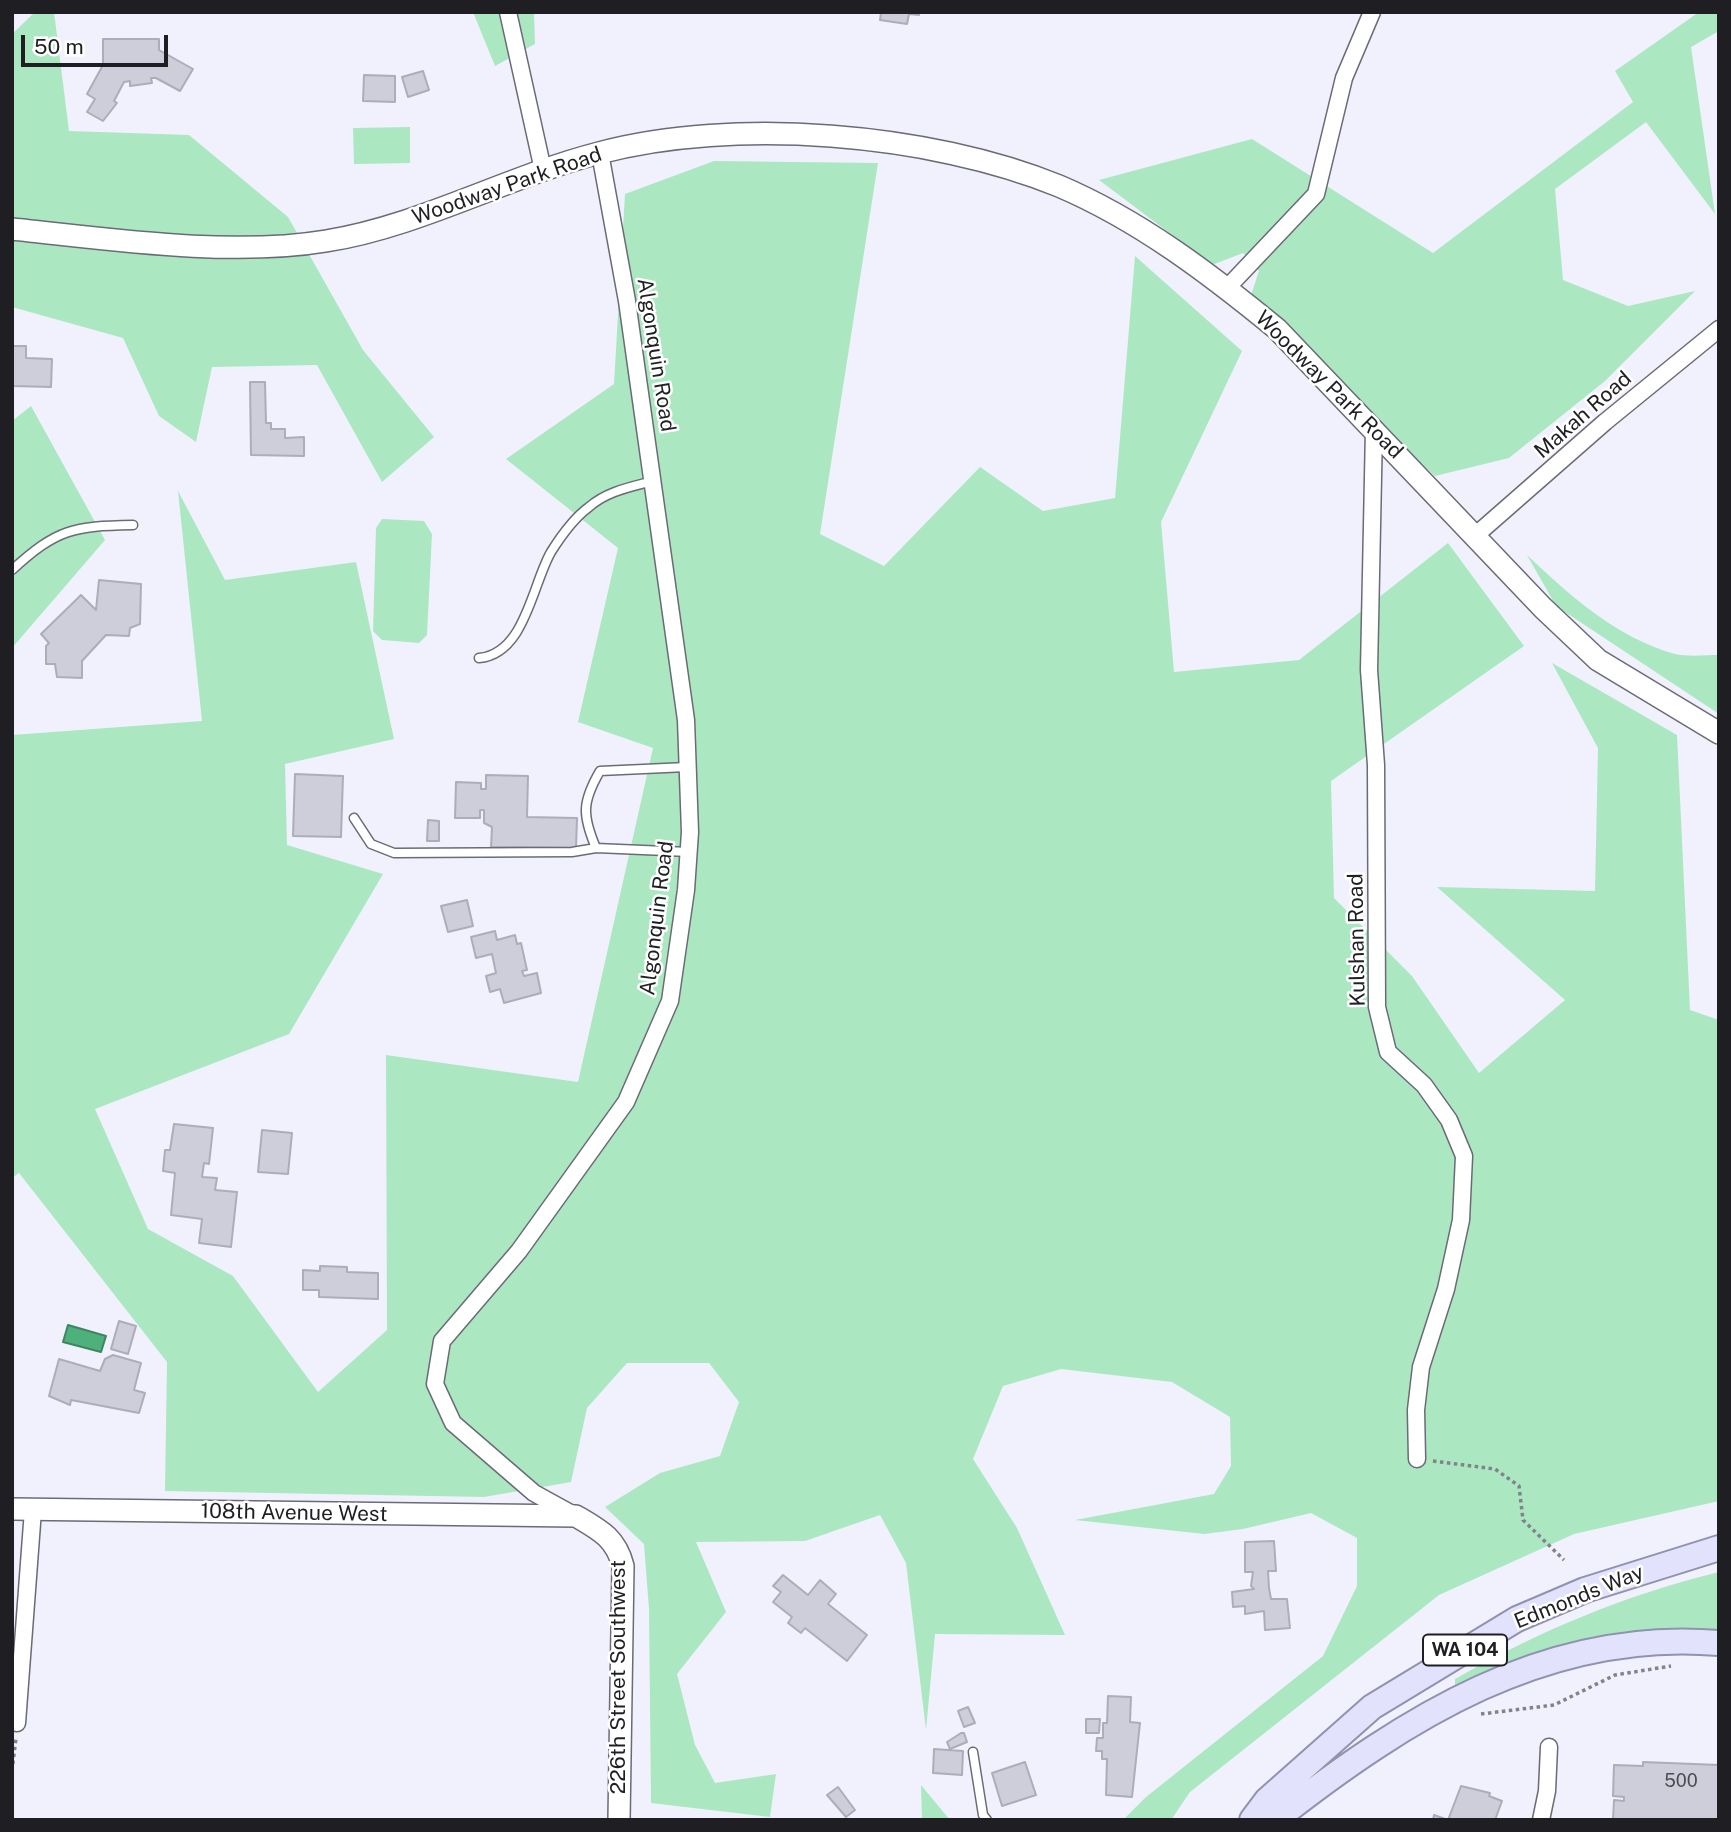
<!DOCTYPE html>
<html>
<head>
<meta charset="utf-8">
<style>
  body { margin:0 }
  #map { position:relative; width:1731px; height:1832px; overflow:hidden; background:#f0f1fd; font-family:"Public Sans",sans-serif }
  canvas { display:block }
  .frame { position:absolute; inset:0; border:14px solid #1f1f23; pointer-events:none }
  .scale { position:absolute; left:21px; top:35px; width:147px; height:32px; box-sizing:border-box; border:4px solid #1f1f23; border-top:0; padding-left:9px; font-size:21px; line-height:24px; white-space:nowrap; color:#1f1f23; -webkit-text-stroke:5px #fff; paint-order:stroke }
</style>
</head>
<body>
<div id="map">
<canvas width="1731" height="1832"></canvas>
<div class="frame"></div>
<div class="scale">50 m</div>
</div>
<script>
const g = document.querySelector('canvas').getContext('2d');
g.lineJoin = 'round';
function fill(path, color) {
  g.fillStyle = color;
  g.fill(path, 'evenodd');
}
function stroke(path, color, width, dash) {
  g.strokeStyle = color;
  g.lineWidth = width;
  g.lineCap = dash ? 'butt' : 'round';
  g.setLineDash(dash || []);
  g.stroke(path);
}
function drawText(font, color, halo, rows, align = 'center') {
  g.font = font + ' "Public Sans",sans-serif';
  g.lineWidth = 5;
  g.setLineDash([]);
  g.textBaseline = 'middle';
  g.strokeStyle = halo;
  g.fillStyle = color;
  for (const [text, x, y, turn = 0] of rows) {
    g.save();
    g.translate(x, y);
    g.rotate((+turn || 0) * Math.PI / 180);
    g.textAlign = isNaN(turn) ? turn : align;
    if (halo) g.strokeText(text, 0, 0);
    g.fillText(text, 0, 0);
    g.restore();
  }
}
fill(new Path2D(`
  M35 12H54L69 131 189 135 288 217 363 350 434 437 382 482 317 365 212 367 196 442 159 416 123 338 12 307V34Z
  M473 12H534L535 44 495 66Z
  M1699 12H1719V31L1691 47 1715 214 1646 122 1555 189 1563 280 1628 306 1695 291 1605 381 1509 458 1435 476 1369 417 1250 298 1259 271 1243 253 1212 265 1099 180 1252 139 1433 253 1633 102 1615 71Z
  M410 127V163L354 164 353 128Z
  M714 161 878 163 820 534 884 566 980 467 1043 511 1115 498 1135 256 1242 351 1161 522 1174 672 1299 660 1448 543 1524 646 1331 781 1334 898 1412 976 1479 1073 1565 1000 1437 887 1595 891 1598 748 1552 663 1677 735 1690 1010 1719 1020V1501L1574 1534 1439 1595 1190 1792 1171 1820H1123L1146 1797 1323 1656 1357 1586V1538L1311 1513 1243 1529 1204 1534 1075 1520 1214 1494 1231 1466 1230 1417 1172 1382 1061 1369 1003 1386 973 1459 1017 1528 1065 1635 935 1634 926 1730 906 1563 880 1515 805 1541 696 1542 726 1612 677 1674 695 1745 715 1783 776 1774 770 1817 651 1803 649 1609 644 1544 605 1507 660 1473 720 1456 739 1402 709 1363H627L587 1408 571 1482 484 1497 165 1491 167 1362 19 1173 12 1178V735L202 721 178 491 225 580 356 562 394 739 285 764 287 845 383 874 289 1034 95 1109 148 1229 233 1276 318 1392 387 1330 386 1055 578 1082 653 748 578 722 618 548 506 459 614 384 625 194Z
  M31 406 105 540 12 648V421Z
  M382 519 424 521 432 534 427 635 419 643 382 640 373 631 376 528Z
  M1527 555C1569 595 1617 638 1675 654 1688 657 1705 655 1719 655V714L1556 606Z
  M1719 1572V1634L1460 1688 1455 1686V1679C1539 1631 1625 1595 1719 1572Z
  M921 1785 950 1820H922Z`), '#abe8c2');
const water = new Path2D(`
  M68 1325 106 1336 101 1352 63 1342Z`);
fill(water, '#4eb17b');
stroke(water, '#408561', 2);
const building = new Path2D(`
  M881 12H919V15L909 14 907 24 880 20Z
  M103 39H159V50L193 69 180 91 156 78H151L152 83 130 86V81L124 82 114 101 117 103 103 121 87 112 95 99 87 94 103 65Z
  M423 71 429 90 408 97 402 77Z
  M364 75 395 76V102L363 101Z
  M12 346H26V358L52 359 51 387 12 386Z
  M250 382H265L266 423H271V429H285V438L304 437V456L251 455Z
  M99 580 141 584 140 624 130 628 129 636 106 635 82 661V678L57 677 55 664H46V646L49 643 41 634 81 595 96 610Z
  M295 774 343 776 341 837 293 836Z
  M486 775 528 776 527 817 577 818 576 848 491 847 492 827 484 823V810H480V818H455L456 782 481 783V789H486Z
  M428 820 439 821V841H427Z
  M467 900 473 926 448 932 441 906Z
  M495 931 497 940 515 935 517 944 521 943 527 970 522 971 524 976 537 973 541 993 504 1003 500 989 490 992 486 976 496 973 492 954 476 958 471 937Z
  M174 1124 213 1128 209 1164 204 1163 202 1177 217 1178 215 1190 237 1192 231 1247 199 1243 202 1219 171 1215 175 1173 163 1171 165 1150H170Z
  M262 1130 292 1133 288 1174 258 1172Z
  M320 1266 347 1267V1272L378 1273V1299L319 1297V1290H303V1270L320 1271Z
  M119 1321 136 1326 128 1354 111 1349Z
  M113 1355 141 1363 134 1390 145 1393 139 1413 71 1400 70 1405 49 1396 59 1359 100 1371 105 1359Z
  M1274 1541 1276 1571H1268L1269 1588 1271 1599H1287L1290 1628 1265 1630 1264 1611 1245 1614V1606L1233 1607 1232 1592 1254 1589 1251 1586 1253 1572H1245V1542Z
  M783 1575 808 1595 820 1580 836 1594 828 1604 867 1635 847 1661 805 1628 801 1633 788 1623 792 1617 773 1602 781 1592 773 1586Z
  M1108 1696 1131 1697 1130 1722 1140 1723 1132 1797 1106 1795 1107 1759H1102V1751H1096L1097 1738H1103V1723H1107Z
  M968 1707 975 1723 964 1727 958 1711Z
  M1086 1719H1100L1099 1733H1086Z
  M961 1733H964L967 1742 950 1749 947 1742Z
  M934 1749 963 1751 962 1775 933 1773Z
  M1025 1762 1036 1795 1002 1806 992 1773Z
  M1643 1762 1719 1765V1820H1613L1614 1800 1624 1801V1797L1613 1796 1614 1765 1643 1766Z
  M1461 1786 1490 1793 1489 1796 1502 1801 1495 1820H1433L1434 1815 1448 1820Z
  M838 1787 855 1810 846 1817 827 1795Z`);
fill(building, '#cdced9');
stroke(building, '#adadb9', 2);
const lane = new Path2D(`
  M12 570C57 529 73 526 133 525
  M479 658C525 654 532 585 551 552 561 536 574 518 589 507 607 491 631 487 653 481
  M354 818 371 844 394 853 572 852 596 848 689 852
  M596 848C582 815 582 802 600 771L687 767
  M973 1752 983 1815 987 1820`);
const street = new Path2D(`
  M508 12 543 170
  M1227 288 1316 194 1344 78 1372 12
  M1374 429 1369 670 1376 765 1377 1007 1388 1052 1424 1085 1449 1120 1464 1156 1461 1220 1446 1289 1421 1367 1416 1410 1417 1459
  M1476 535 1605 422 1719 329
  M574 1515 534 1493 453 1423 435 1384 442 1341 519 1251 626 1102 670 1001 686 890 690 832 686 720 627 301 600 153
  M17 1723 33 1510
  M1541 1820 1547 1791 1549 1747`);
const secondary = new Path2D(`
  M12 229C109 239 230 257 326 241 420 226 506 177 599 153 734 117 930 133 1059 186 1139 220 1210 274 1277 329L1543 608 1598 660 1719 733
  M12 1509 576 1516C600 1530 616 1538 623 1566L619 1820`);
const primary = new Path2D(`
  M1252 1820 1267 1800 1372 1707 1517 1619 1585 1590 1719 1548
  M1275 1820C1405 1718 1547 1628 1719 1643`);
stroke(lane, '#6a6b75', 11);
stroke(street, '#6a6b75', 19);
stroke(secondary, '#6a6b75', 24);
stroke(primary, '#9191b0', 28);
stroke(new Path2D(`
  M1433 1461 1495 1469 1519 1486 1523 1520 1564 1560
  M1481 1714 1554 1705 1615 1675 1671 1666
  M12 1771 16 1738`), '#81828a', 3.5, [3.5, 3.5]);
stroke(lane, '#fff', 8);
stroke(street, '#fff', 16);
stroke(secondary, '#fff', 21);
stroke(primary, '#e2e2fd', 24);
drawText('18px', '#4a4b50', null, [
  ["500",1681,1781]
]);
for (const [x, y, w] of [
  [1465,1650,84]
]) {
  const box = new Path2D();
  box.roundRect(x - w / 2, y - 15.5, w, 31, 5);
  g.fillStyle = '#fff';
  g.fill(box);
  stroke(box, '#1f1f23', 2);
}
drawText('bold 19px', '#1f1f23', null, [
  ["WA 104",1465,1650]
]);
drawText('21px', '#1f1f23', '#fff', [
  ["Woodway Park Road",507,186,-19],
  ["Algonquin Road",656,355,81],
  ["Woodway Park Road",1329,385,45],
  ["Makah Road",1583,415,-41],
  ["Algonquin Road",657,918,-83],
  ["Kulshan Road",1357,940,-91],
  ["108th Avenue West",294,1513,1],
  ["Edmonds Way",1579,1597,-22],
  ["226th Street Southwest",619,1677,-90]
]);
</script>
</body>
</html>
